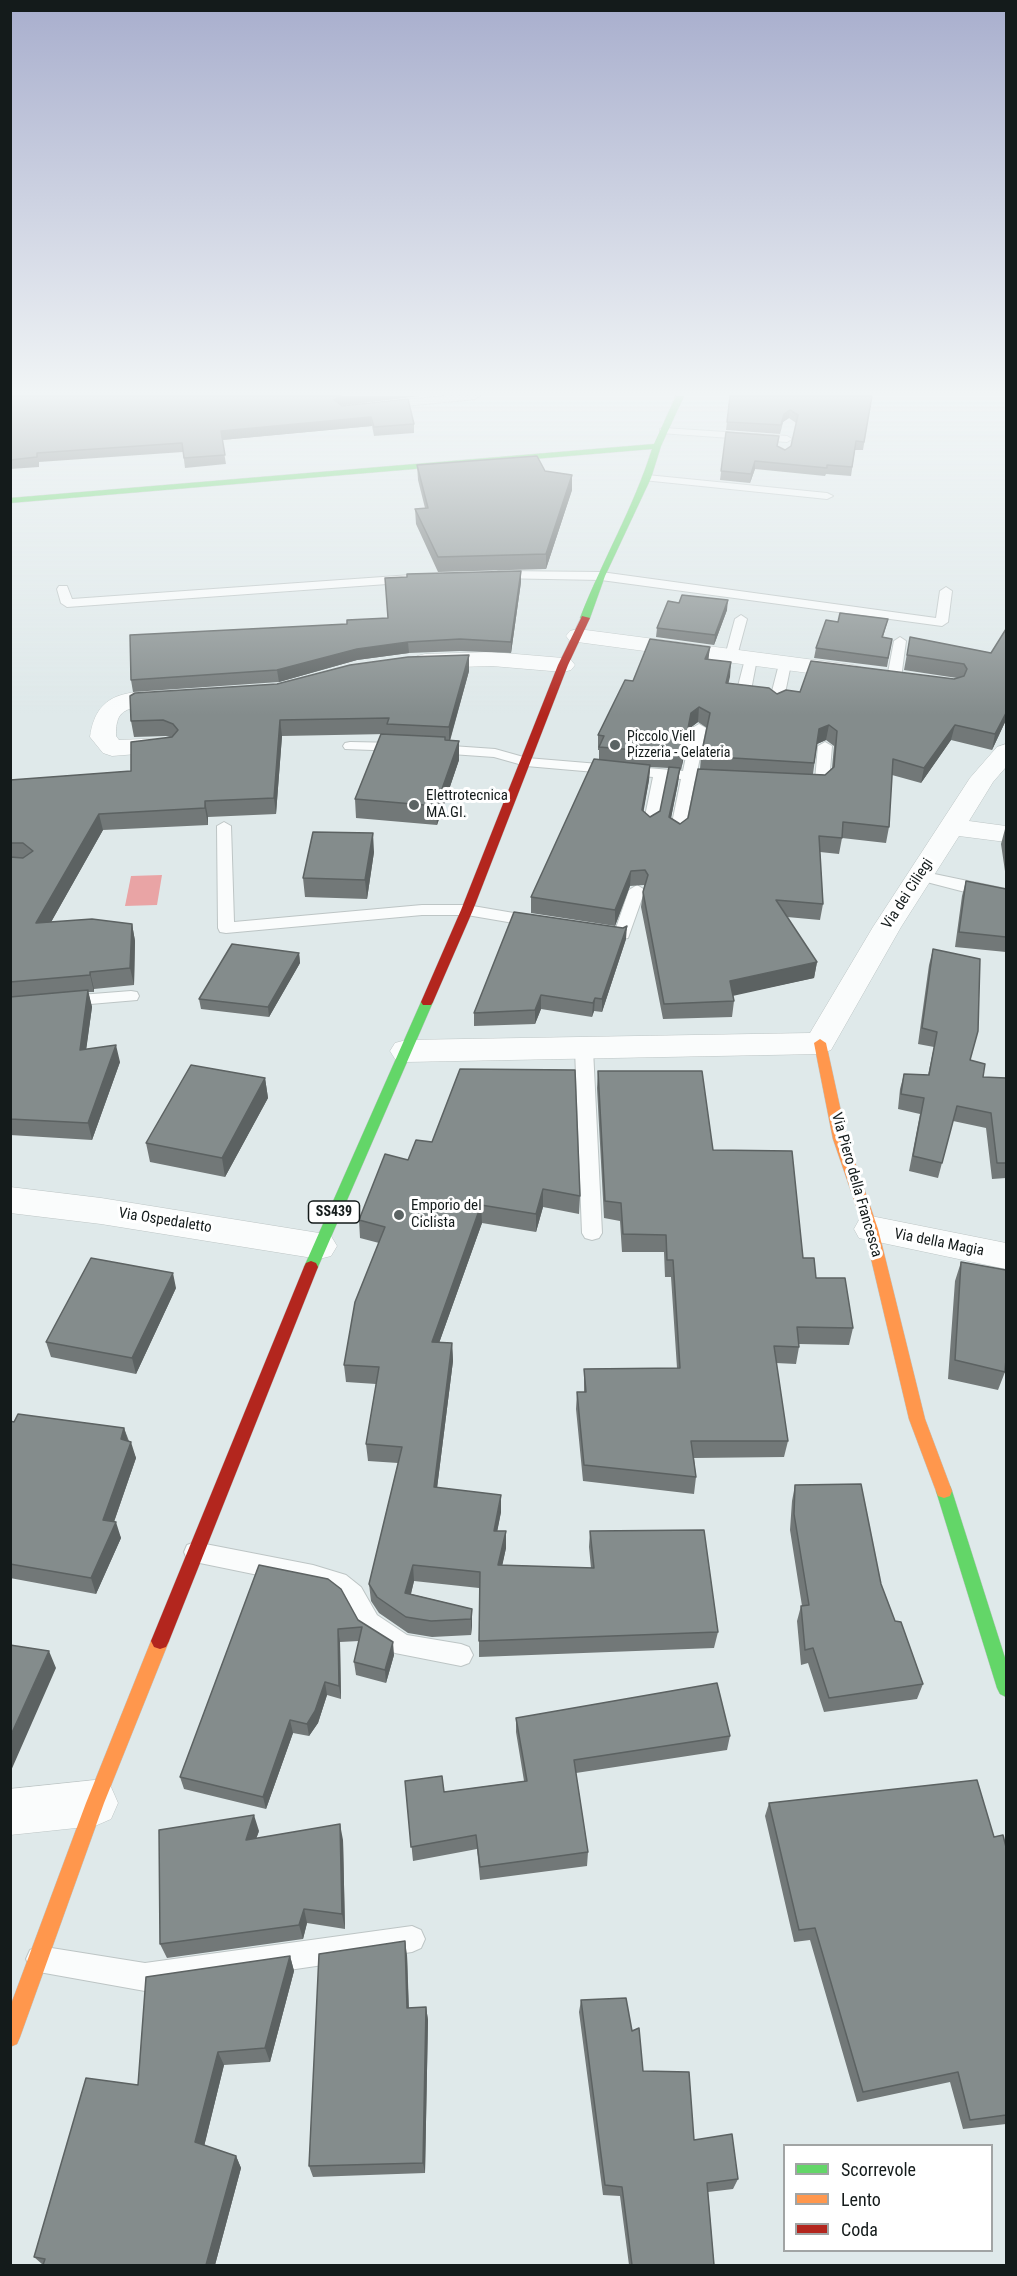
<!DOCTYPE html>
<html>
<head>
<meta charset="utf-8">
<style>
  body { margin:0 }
  #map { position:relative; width:1017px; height:2276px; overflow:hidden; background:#dfe9ea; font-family:"Roboto Condensed",sans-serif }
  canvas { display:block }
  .frame { position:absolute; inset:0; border:12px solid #141b1b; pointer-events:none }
  .legend { position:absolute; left:783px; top:2144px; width:210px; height:108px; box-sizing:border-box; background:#fff; border:2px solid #a1a4a4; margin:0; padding:8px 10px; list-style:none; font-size:18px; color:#141b1b }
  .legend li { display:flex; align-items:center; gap:12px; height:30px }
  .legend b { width:30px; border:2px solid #a1a4a4 }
</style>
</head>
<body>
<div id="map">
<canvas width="1017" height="2276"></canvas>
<div class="frame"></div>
<ul class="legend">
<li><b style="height:8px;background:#63d668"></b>Scorrevole</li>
<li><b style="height:8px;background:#ff974d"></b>Lento</li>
<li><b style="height:8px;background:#b3261e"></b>Coda</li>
</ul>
</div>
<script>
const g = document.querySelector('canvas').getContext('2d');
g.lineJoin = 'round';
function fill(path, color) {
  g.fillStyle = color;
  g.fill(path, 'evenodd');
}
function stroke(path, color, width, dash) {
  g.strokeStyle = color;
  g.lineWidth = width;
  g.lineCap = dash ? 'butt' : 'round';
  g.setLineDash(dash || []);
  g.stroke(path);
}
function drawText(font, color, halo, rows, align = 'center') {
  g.font = font + ' "Roboto Condensed",sans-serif';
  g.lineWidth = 6;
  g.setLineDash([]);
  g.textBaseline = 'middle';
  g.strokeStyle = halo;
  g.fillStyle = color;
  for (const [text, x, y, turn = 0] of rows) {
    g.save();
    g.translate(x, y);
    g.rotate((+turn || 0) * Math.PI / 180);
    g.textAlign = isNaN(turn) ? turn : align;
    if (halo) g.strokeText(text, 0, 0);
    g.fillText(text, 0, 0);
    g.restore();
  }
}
fill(new Path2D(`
  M162 875 157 905 125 906 131 876Z`), '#e9a4a5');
const lane = new Path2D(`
  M445 396H480L475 399 386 408 381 405 386 402Z
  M664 428 787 436 792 439 787 442 660 433V429Z
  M647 475 827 493 833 496 827 499 643 480V476Z
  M498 571 601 572 936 618 940 591 946 587 952 591 948 622 942 626 601 580 494 578 492 575Z
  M411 575 415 576V582L67 607 61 603 57 589 59 586H67L72 599Z
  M741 615 747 619 737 656 736 659H726L725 656 735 619Z
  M900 637 906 641 901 678 894 682 887 678 894 641Z
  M751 655 757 659 751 690 744 694 737 690 745 659Z
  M785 660 791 664 783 703 776 707 769 703 779 664Z
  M699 724 706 728 697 772 719 774 726 778 719 782 695 780 684 833 677 837 670 833 681 779 667 778 657 826 650 830 643 826 653 777 526 766 494 757 437 753 430 749 437 745 495 749 527 758 683 771 692 728Z
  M350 742 400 743 407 747 400 751 345 749 343 746 345 743Z
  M825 742 832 746 829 782 817 789 801 788 799 785 801 782 815 780 818 746Z
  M224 822 231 826 234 922 422 905H467L537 917 545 922 537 927 467 915H422L226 933 220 932 218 928 217 826Z
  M920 871 1006 889V899L969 893 915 879 912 876Z
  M637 885 645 890 628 938 622 939 602 936 600 932 602 928H616L629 890Z
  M131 991 137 992 139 996 137 1000 67 1006 61 1005 59 1001 61 997 67 996Z
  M584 1043 590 1045 593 1049 602 1233 599 1238 592 1240 585 1238 582 1233 575 1049 578 1045Z
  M195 1542 313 1565 346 1575 361 1587 377 1615 407 1635 461 1644 469 1647 473 1655 469 1663 461 1666 395 1653 361 1631 345 1601 331 1590 195 1562 187 1559 184 1552 187 1545Z
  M412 1926 421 1930 425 1939 421 1948 412 1952 145 1991 39 1972 30 1968 26 1959 30 1950 39 1946 145 1963Z`);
const street = new Path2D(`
  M578 629 853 665 861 667 865 672 861 677 853 679 570 641 566 636 570 631Z
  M492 652 563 658 571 660 575 665 571 670 563 672 492 666 425 668 417 666 413 661 417 656 425 654Z
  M174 691 183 693 186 698 183 703C166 707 128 701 119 717 116 723 116 730 116 736L119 740 165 738 174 741 178 746 174 751 112 756 103 753 90 737C97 687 133 692 174 691Z
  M1006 744V767L993 782 969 821 1006 826V842L959 836 901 927 831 1050 820 1054 406 1062 395 1059 390 1051 395 1043 406 1040 810 1033 873 927 970 778 997 747Z
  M10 1187 101 1198 319 1233 331 1236 337 1246 331 1256 319 1259 101 1224 10 1213Z
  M871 1216 1006 1243V1269L859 1238 854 1229 859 1220Z
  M95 1780 111 1787 118 1803 111 1819 95 1826 10 1835V1789Z`);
const fast = new Path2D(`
  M676 396H684L661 446 651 478 605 576 590 618 585 621 580 618C602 561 634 507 652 449L10 503V498L654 444Z
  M427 998 433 1002 318 1267 316 1271H306L304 1267 421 1002Z
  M944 1484 950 1486 952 1491 1006 1661V1697L1000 1694 997 1688 936 1491 938 1486Z`);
const slow = new Path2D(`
  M820 1039 826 1043 847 1139 878 1229 925 1419 952 1491 950 1496 944 1498 938 1496 936 1491 909 1419 864 1229 833 1139 814 1043Z
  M160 1633 166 1635 169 1641 104 1803 20 2037 17 2044 10 2047V2007L86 1803 151 1641 154 1635Z`);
const jam = new Path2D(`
  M582 616 590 618 568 665 473 910 433 1002 431 1005H423L421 1002 461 910 558 665Z
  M311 1261 316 1263 318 1267 169 1641 166 1647 160 1649 154 1647 151 1641 304 1267 306 1263Z`);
stroke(lane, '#bdc5c5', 2);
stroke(street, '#bdc5c5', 1);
stroke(fast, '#bdc5c5', 1);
stroke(slow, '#bdc5c5', 1);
stroke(jam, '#bdc5c5', 1);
fill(lane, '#fafcfc');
fill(street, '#fafcfc');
fill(fast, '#63d668');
fill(slow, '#ff974d');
fill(jam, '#b3261e');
fill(new Path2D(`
  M10 396H419L341 406 414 424V433L374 436 372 426 222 440 226 464 185 468 183 452 39 462V467L10 469Z
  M730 396H872L863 450H855L851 476 826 474 825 476 755 469 750 483 720 480 726 432 778 447 785 450 791 446 796 423 789 418 783 422 780 434 726 430Z
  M417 465 572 490 546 569 438 572 416 524 415 509 425 508 418 480Z
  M521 571V582L511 653 460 651 409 653 357 660 279 682 133 692 131 680 347 624 388 618Z
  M679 603 727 610 714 645 656 637 657 628Z
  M888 619 883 637 892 639 887 667 814 658 816 648 838 622Z
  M1006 629V720L992 750 951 740 921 783 892 775 889 827 886 843 842 838 839 854 820 852 823 904 820 920 787 917 817 962 814 978 733 995 734 1001 732 1017 663 1019 641 907 643 892 644 887V885L630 886 615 926 531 913V897L599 760V750H598V735L710 647 708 660 731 662 728 683 777 694 954 679 957 678 904 670 910 637 991 653ZM698 722 707 728 701 756 700 769 688 818 680 824 671 818 678 783 679 769 681 770 690 728ZM826 740 834 746 832 768 825 775 813 774 817 744ZM650 767 669 768 660 811 650 817 643 811 649 780Z
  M469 671 450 741 459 760 437 825 356 818 355 799 387 734 282 736 276 814 208 817V825L103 830 51 922 132 924 135 941 134 985 94 989V992H88L92 1007 86 1049 120 1062 92 1140 10 1135V780L131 771 170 737 166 736 134 737 131 721 277 684Z
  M1005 829 1006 830V878L1001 844Z
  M374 852 367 899 305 897 303 878Z
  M966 881 1006 889V952L955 947 962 896Z
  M626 939 602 1012 594 1011 592 1017 541 1009 535 1024 474 1026V1013Z
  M933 949 970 1060 983 1077 1006 1078V1178L992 1179 986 1128 953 1121 938 1178 909 1171 920 1114 898 1109 900 1089 904 1074 928 1075 934 1047 918 1044 929 965Z
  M299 953 300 963 269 1017 201 1009 199 999Z
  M598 1071 713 1150 803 1258 816 1278 853 1328 849 1345 799 1344V1347L796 1364 776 1363 788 1441 784 1457 694 1458 696 1477 694 1494 583 1481 576 1409 577 1392H584V1369L677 1368 671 1277H665L664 1252H622L620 1221 604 1218 597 1088Z
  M265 1078 268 1098 225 1177 150 1162 146 1143Z
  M408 1160 580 1196 579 1214 543 1207 536 1232 482 1223 439 1343H452L453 1361 437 1488 501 1512 497 1531H506V1548L502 1565 591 1568 589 1547 590 1531 718 1632 714 1648 479 1657V1588L414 1581 411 1594 472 1609V1625L471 1635 432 1637 408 1633 379 1613 371 1601 369 1584 398 1463 368 1461 366 1444 376 1384 346 1382 344 1365 379 1243 360 1238 359 1220Z
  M961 1262 1005 1372 998 1390 948 1379 955 1281Z
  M176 1288 136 1374 51 1357 46 1342Z
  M10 1421 124 1428 129 1441 136 1458 114 1522 121 1538 96 1594 10 1578Z
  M795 1485 881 1584 895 1621 923 1684 917 1699 824 1712 808 1663 801 1665 797 1621 801 1606H802L790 1530 792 1501Z
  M328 1579 358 1620 394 1655 386 1683 356 1675 354 1662 359 1641 340 1642 341 1699 327 1695 318 1723 309 1736 293 1733 266 1809 184 1789 180 1777Z
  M516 1718 730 1736 727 1750 576 1773 588 1852 587 1866 480 1880 477 1849 413 1861 405 1781 444 1792 524 1781 516 1732Z
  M769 1803 994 1837 1006 1847V2124L963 2129 950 2082 857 2102 810 1940 794 1942 765 1816Z
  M259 1831 256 1839 343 1840 345 1929 307 1923 303 1939 167 1958 160 1944Z
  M407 1955 409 2008 426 2007 428 2020 425 2173 313 2177 309 2166Z
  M290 1956 294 1971 270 2062 224 2065 204 2146 236 2156 241 2168 215 2265H43L34 2257 138 2085Z
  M581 2000 632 2031 643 2071 694 2140 738 2179 733 2189 708 2192 714 2265H629L620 2196 603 2195 579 2012Z`), '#727878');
fill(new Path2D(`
  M341 396H419L342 405 335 409 334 400Z
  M790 410 789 418 783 422 780 434 784 414Z
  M371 417 372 426 222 440 221 431Z
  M755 461V469L750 483 751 474Z
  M572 475V490L546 569V554Z
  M521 571V582L511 653V642Z
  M728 600 727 610 714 645 715 635Z
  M408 642 409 653 357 660 279 682 277 670 357 649Z
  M710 647 708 662 705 659Z
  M469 655V671L449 743V727Z
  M731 662 730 677 725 697 726 683Z
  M699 707 698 722 690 728 681 770 683 754 691 713Z
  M1006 713V720L992 750 995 734Z
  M280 720 282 736 276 814 274 798Z
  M829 725 826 740 817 744 819 729Z
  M955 725 951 740 921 783 924 768Z
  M459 741V760L437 825 436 806Z
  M650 765 649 780 641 826 642 810Z
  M680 768 678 783 668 833 669 817Z
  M205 801 208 817V825L205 808Z
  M99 814 103 830 41 940 36 923Z
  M373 833 374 852 367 899 365 880Z
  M631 871 630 886 615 926V910Z
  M132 924 135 941 134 985 130 968Z
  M627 926 626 939 602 1012V999Z
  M299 953 300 963 269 1017 268 1007Z
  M817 962 814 978 728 997 730 981Z
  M90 972 94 989V992L90 975Z
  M88 990 92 1007 84 1066 80 1050Z
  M541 995V1009L535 1024V1010Z
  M595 998 594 1011 592 1017 593 1003Z
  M116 1045 120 1062 92 1140 88 1123Z
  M265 1078 268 1098 225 1177 222 1158Z
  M543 1189V1207L536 1232V1214Z
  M481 1205 482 1223 433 1360 432 1342Z
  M173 1273 176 1288 136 1374 132 1358Z
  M452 1343 453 1361 435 1504 434 1487Z
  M124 1428 129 1444 121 1439Z
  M131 1442 136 1458 109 1536 103 1520Z
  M501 1495V1512L494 1548V1531Z
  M116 1522 121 1538 96 1594 91 1578Z
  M506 1531V1548L499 1581 498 1565Z
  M413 1565 414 1581 407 1609 405 1593Z
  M472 1609V1625L471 1635V1619Z
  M338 1629 340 1642 341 1699 339 1686Z
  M393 1642 394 1655 386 1683 385 1670Z
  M49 1651 56 1668 10 1773V1737Z
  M325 1682 327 1695 318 1723 309 1736 307 1724Z
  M290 1720 293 1733 266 1809 263 1797Z
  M254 1815 259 1831 250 1855 246 1840Z
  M340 1824 343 1840 345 1929 342 1914Z
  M304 1909 307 1923 303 1939 299 1925Z
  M405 1941 407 1955 409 2021 407 2008Z
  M290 1956 294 1971 270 2062 265 2048Z
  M426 2007 428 2020 425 2173 423 2163Z
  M218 2052 224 2065 202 2155 195 2142Z
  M236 2156 241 2168 215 2265H206Z`), '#5c6262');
const building = new Path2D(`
  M10 396H341L334 400 342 406 408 399 414 424 374 427 371 417 221 431 225 455 184 458 182 443 37 453V457L10 460Z
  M730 396H872L864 442 856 441 852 467 827 465V468L755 461 751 474 721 471 726 432 779 436 777 446 785 450 791 446 798 415 790 410 784 414 781 425 727 422Z
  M537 456 545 471 572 475 546 554 438 557 415 509 428 508 417 465Z
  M521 571 511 642 460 639 408 642 357 649 277 670 131 680 130 635 347 624V620L388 618 385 578 407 577V574Z
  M682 595 728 600 715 635 657 628 668 601 679 603Z
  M840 613 888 619 882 637 892 639 888 658 816 648 826 620 838 622Z
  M1006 629V713L995 734 955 725 924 768 893 759 889 827 843 822 842 838 819 836 823 904 776 900 817 962 730 981 734 1001 664 1004 643 892 648 875 645 870 631 871 615 910 531 897 594 759 650 765 642 810 650 817 660 811 669 767 680 768 669 817 680 824 688 818 698 769 825 775 834 767 837 731 829 725 819 729 814 763 701 756 710 713 699 707 691 713 683 754 599 747 604 736 598 735 625 680 633 681 650 639 710 647 705 659 731 662 726 683 769 688 777 694 786 690 800 692 811 661 954 679 964 676 967 669 964 664 907 655 910 637 991 653Z
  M469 655 449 727 387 724 389 718 280 720 274 798 205 801V808L99 814 36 923 92 919 132 924 130 968 90 972V975L10 982V857L23 858 33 851 23 843H10V780L131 771V742L172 737 178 730 173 724 163 720 131 721 130 696 135 693 277 684 350 665 408 657Z
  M381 734 445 737V740L459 741 436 806 355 799Z
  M313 832 373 833 365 880 303 878Z
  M966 881 1006 889V937L959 932Z
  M514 912 623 928 627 926 602 999 595 998 593 1003 541 995 535 1010 474 1013Z
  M232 944 299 953 268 1007 199 999Z
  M933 949 980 959 978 1031 970 1060 985 1064 983 1077 1006 1078V1163H997L991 1113 957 1106 942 1163 913 1156 924 1098 901 1094 904 1074 929 1075 937 1032 922 1028Z
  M88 990 80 1050 116 1045 88 1123 10 1119V997Z
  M191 1065 265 1078 222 1158 146 1143Z
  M460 1069 575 1070 580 1196 543 1189 536 1214 481 1205 432 1342 452 1343 434 1487 501 1495 494 1531H506L498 1565 594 1568 590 1531 704 1530 718 1632 479 1641 480 1572 413 1565 405 1593 472 1609 471 1619 431 1621 406 1617 377 1597 369 1584 402 1447 366 1444 379 1367 344 1365 355 1302 385 1227 359 1220 385 1154 408 1160 416 1140 432 1142Z
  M598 1071H702L713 1150 792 1151 803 1258H814L816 1278H845L853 1328 797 1327 799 1347 774 1346 788 1441H691L696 1477 584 1465 577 1392H586L584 1369 680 1368 673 1260H667L666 1235 623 1234 621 1203 605 1201Z
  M91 1258 173 1273 132 1358 46 1342Z
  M961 1262 1006 1270V1359L1005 1372 955 1360Z
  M18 1414 124 1428 121 1439 131 1442 103 1520 116 1522 91 1578 10 1564V1421L14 1422Z
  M861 1484 881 1584 895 1621 901 1622 923 1684 829 1698 813 1648 805 1650 801 1606 809 1605 794 1514 795 1485Z
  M259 1565 328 1579 341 1589 358 1620 393 1642 385 1670 354 1662 362 1627 338 1629 339 1686 325 1682 315 1711 307 1724 290 1720 263 1797 180 1777Z
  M10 1645 49 1651 10 1737Z
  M717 1683 730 1736 574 1760 588 1852 480 1867 476 1835 411 1847 405 1781 442 1776 444 1792 527 1781 516 1718Z
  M977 1780 994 1837 1003 1835 1006 1847V2115L970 2120 958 2072 863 2092 815 1928 799 1930 769 1803Z
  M254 1815 246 1840 340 1824 342 1914 304 1909 299 1925 160 1944 159 1830Z
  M405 1941 407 2008 426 2007 423 2163 309 2166 319 1954Z
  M290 1956 265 2048 218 2052 195 2142 236 2156 206 2265H43L45 2259 34 2257 86 2078 138 2085 146 1977Z
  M626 1998 632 2031 639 2028 643 2071 689 2072 694 2140 732 2134 738 2179 707 2183 714 2265H632L622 2187 605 2185 581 2000Z`);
fill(building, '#848c8c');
stroke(building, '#5c6262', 1.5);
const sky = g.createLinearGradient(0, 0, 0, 715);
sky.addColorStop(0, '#a8aecd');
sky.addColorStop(0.55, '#f1f5f6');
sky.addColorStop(1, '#f1f5f600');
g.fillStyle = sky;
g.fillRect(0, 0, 1017, 715);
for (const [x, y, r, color] of [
  [615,745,6,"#5b6363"],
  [414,805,6,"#5b6363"],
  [399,1215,6,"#5b6363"]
]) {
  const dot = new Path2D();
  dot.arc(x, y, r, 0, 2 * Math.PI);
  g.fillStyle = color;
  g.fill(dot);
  stroke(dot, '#fff', 2);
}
drawText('14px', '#141b1b', '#fff', [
  ["Piccolo Viell",627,737],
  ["Pizzeria - Gelateria",627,753]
], 'left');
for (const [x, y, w] of [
  [334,1212,51]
]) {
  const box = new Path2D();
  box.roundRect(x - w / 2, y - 11, w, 22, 4.5);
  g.fillStyle = '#fff';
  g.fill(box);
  stroke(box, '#141b1b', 1.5);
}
drawText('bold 14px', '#141b1b', null, [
  ["SS439",334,1212]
]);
drawText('15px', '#141b1b', '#fff', [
  ["Elettrotecnica",426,796],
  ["MA.GI.",426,813],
  ["Emporio del",411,1206],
  ["Ciclista",411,1223]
], 'left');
drawText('15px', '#141b1b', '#fff', [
  ["Via dei Ciliegi",908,894,-57],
  ["Via Piero della Francesca",856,1185,74],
  ["Via Ospedaletto",165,1221,9],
  ["Via della Magia",939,1243,11]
]);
</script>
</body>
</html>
